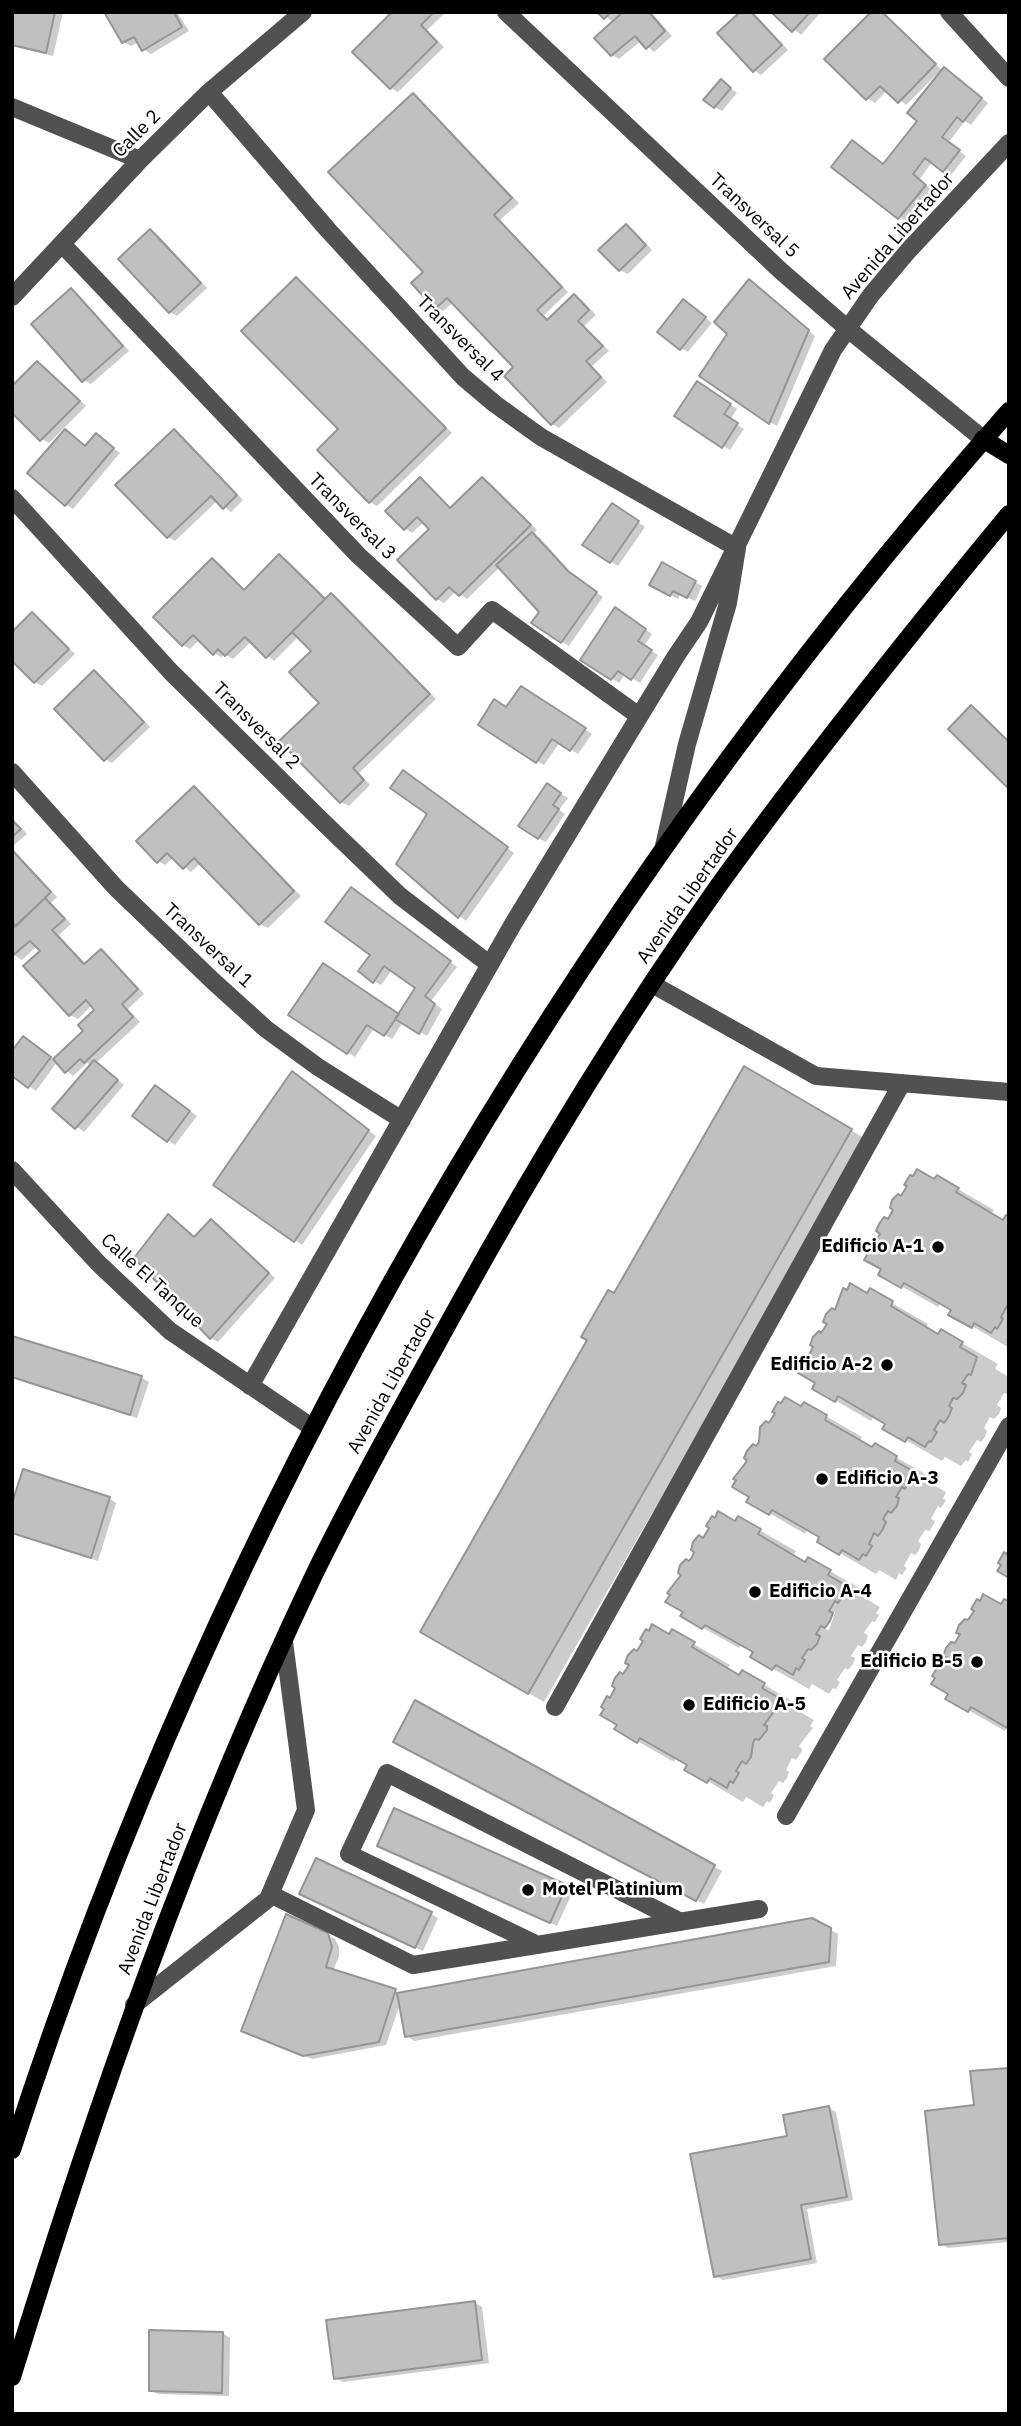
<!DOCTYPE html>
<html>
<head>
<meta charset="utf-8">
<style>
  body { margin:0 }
  #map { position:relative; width:1021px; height:2426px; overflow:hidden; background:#fff; font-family:"IBM Plex Sans",sans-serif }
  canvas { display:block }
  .frame { position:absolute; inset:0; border:14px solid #000; pointer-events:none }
</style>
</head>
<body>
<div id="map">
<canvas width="1021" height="2426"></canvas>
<div class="frame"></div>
</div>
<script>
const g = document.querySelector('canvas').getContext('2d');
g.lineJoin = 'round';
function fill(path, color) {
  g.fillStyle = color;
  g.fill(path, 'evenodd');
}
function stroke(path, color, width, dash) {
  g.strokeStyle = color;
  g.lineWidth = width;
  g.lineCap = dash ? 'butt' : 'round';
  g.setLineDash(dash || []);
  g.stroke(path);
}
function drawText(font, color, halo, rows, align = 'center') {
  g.font = font + ' "IBM Plex Sans",sans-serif';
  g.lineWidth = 5;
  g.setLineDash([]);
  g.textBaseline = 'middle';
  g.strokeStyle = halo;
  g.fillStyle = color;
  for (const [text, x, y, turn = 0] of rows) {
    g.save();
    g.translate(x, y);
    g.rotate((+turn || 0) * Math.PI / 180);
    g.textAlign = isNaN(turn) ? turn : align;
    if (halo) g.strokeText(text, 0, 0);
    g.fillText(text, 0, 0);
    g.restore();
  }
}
fill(new Path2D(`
  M12 12H63L53 56 12 46Z
  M106 12H177L189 31 151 54 143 49 139 42 131 46 123 42Z
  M395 12H446L427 30 444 47 398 92 391 88Z
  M600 12H651L672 36 654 52 641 41 619 59 612 55 614 23Z
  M743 12 754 13 788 50 761 75 754 70Z
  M774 12H821L801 35Z
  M873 12 884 13 943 71 952 74 988 103 971 125 965 121 948 143 966 156 951 175 932 162 919 180 932 190 907 222 833 167 884 165 919 121 941 74 939 72 906 105 887 90 875 103 867 98Z
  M722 82 737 93 722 111 715 107Z
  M413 95 420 99 519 203 500 220 568 292 544 315 549 321 575 296 582 300 596 315 584 326 609 351 592 366 607 382 559 428 552 424 516 368 454 302 443 311 436 307 425 272Z
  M626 226 633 230 652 250 628 274 620 270 601 250Z
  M151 231 158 235 207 288 177 316 170 312Z
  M296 280 304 284 452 433 377 506 370 502 340 429Z
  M750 281 815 336 777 426 770 422 730 334Z
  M71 291 79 295 129 351 91 384 83 380Z
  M691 305 712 323 688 352 681 348Z
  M38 363 45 367 86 406 49 443 42 439Z
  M705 388 737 409 730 420 744 429 730 450 676 416Z
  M65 431 87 447 97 436 120 453 73 509 66 504Z
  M174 431 182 436 243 500 231 512 217 501 175 541 168 537Z
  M482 479 490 483 537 530 533 534 540 538 575 577 603 597 569 646 562 642 541 611 500 567 467 599 456 591 444 603 437 599 431 529 424 522 412 533 405 528 420 480 427 484 452 509Z
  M619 509 645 527 618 566 585 545Z
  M280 556 287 560 327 599 331 595 339 599 436 699 359 773 370 785 349 806 341 802 314 651 299 636 274 661 252 641 233 659 225 654 221 657 214 653 200 639 190 649 183 645 212 560 220 564 246 591Z
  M663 564 702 586 695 601 680 594 678 599 652 585Z
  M33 614 40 619 75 654 42 686 35 682Z
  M623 614 652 634 644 646 658 655 640 683 625 674 619 683 582 659Z
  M95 673 102 677 150 727 112 763 105 759Z
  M528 692 592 734 578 754 560 742 544 765 537 761 507 709Z
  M971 707 979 711 1009 741V787L950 729Z
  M410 776 514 853 466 921 398 863 430 814Z
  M548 786 568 798 559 810 565 814 546 842 538 838Z
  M194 789 201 793 301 896 268 928 260 924 201 863 191 872 174 857 165 865 158 861Z
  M12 818 27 834 12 847Z
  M12 848 57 897 51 903 71 924 59 935 86 965 101 951 108 955 144 994 128 1009 140 1022 96 1063 124 1085 84 1132 54 1109 92 1065 87 1063 73 1076 57 1062 36 1091 12 1074 31 1043 55 1060 86 1031 97 1010 92 1005 78 1019 70 1015 42 952 37 946 22 960 12 954 18 926 12 920Z
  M359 894 457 967 431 1001 442 1009 427 1036 403 1022 392 1039 374 1028 355 1057 291 1015 400 1016 417 988 392 970 381 985 374 981 372 955Z
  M744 1069 866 1139 544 1702 422 1631Z
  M299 1078 376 1136 302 1245 215 1184Z
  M163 1091 197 1116 175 1145 134 1116Z
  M937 1177 994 1210 991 1214 1004 1222 1009 1218 1008 1347 951 1314 954 1310 941 1302 938 1307 880 1274 883 1269 875 1245 902 1198 934 1182Z
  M175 1221 195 1238 211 1221 219 1225 275 1278 218 1342 211 1338 136 1258Z
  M871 1291 928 1324 926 1329 939 1336 941 1331 998 1364 995 1369 1009 1377 1007 1394 1004 1393 997 1405 1001 1408 999 1414 994 1419 990 1417 984 1428 987 1431 985 1437 981 1442 977 1440 969 1452 972 1454 968 1462 966 1460 961 1466 945 1457 942 1461 885 1428 887 1423 874 1416 871 1421 814 1388 817 1382 809 1359 822 1335 836 1312 868 1295Z
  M12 1338 142 1378 149 1382 137 1418 12 1378Z
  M805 1404 862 1437 859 1442 872 1449 875 1445 932 1478 930 1483 946 1492 943 1499 946 1500 941 1508 938 1506 931 1519 935 1521 930 1531 925 1530 918 1541 921 1544 919 1550 915 1555 911 1553 904 1566 907 1568 902 1575 899 1573 896 1580 879 1570 876 1574 819 1541 821 1537 808 1529 805 1534 749 1501 756 1448 770 1425 802 1409Z
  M109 1498 116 1503 98 1561 12 1533V1509Z
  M738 1518 796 1551 793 1556 806 1564 809 1559 866 1592 863 1597 880 1607 876 1613 879 1615 875 1622 872 1621 864 1633 868 1635 866 1642 862 1647 858 1645 851 1656 855 1658 853 1664 848 1670 845 1668 837 1680 840 1682 836 1689 833 1688 829 1694 812 1684 809 1689 752 1657 755 1651 742 1644 739 1648 682 1616 685 1611 690 1563 704 1540 736 1523ZM832 1612H835L829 1630 825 1629Z
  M1001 1606 1008 1727 1005 1731 947 1698 950 1693 942 1670 969 1622Z
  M673 1632 730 1665 727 1669 740 1677 743 1672 800 1706 797 1710 814 1720 810 1726 813 1728 799 1746 802 1749V1751L796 1760 792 1758 786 1770 789 1772 787 1778 783 1783 779 1781 771 1793 774 1795 770 1803 767 1801 763 1807 746 1797 743 1802 687 1769 689 1765 676 1757 674 1762 616 1729 619 1724 611 1700 637 1653 670 1636Z
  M415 1703 722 1871 704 1904 395 1742Z
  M386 1849 566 1887 573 1891 557 1926Z
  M309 1897 431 1914 438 1918 423 1951Z
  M811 1920 838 1934 836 1966 414 2041 407 2036 401 2001 386 2045 312 2059 251 2034 327 1935 335 1939 339 1947V1956L333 1971 401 1994Z
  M1009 2070V2242L948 2248 941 2244 976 2107Z
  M829 2108 836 2112 853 2200 807 2209 817 2263 723 2280 716 2276 789 2137Z
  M475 2303 482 2307 489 2363 343 2382 335 2378Z
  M222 2333 230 2338 229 2396 158 2394 150 2390Z`), '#0003');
const building = new Path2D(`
  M12 12H55L46 53 12 45Z
  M104 12H174L182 27 142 51 134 37 122 43Z
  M392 12H434L421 25 437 42 390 89 352 52Z
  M597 12H611L604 19Z
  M623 12H649L665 31 646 49 635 36 611 56 594 38Z
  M740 12H751L782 45 753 72 717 33Z
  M771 12H810L792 32Z
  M871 12H882L936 64 898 103 880 86 866 100 824 59Z
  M944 67 982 98 963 122 957 117 942 137 960 150 943 172 925 158 913 174 926 185 898 219 831 167 852 140 883 164 917 121 907 113Z
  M721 79 731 88 714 108 703 100Z
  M413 93 512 198 494 215 562 287 537 310 547 320 574 294 589 310 578 321 603 346 586 361 601 377 551 425 504 376 513 367 447 298 435 309 411 283 423 272 328 172Z
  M626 224 646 245 619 271 598 250Z
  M150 229 201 283 169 313 118 259Z
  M296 277 446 428 369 503 317 450 338 429 241 331Z
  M749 279 809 330 769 424 699 376 727 334 714 322Z
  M71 288 123 346 82 382 31 324Z
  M683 299 706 317 680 350 657 332Z
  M37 361 80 401 40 441 12 413V386Z
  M697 381 731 404 724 414 738 423 722 448 674 416Z
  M65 429 85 446 96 433 114 448 65 506 27 473Z
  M174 429 237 495 223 509 211 496 167 538 115 485Z
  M420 477 450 508 482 477 531 525 459 596 449 587 436 600 397 560 429 529 417 517 404 530 385 511Z
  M612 503 639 521 610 563 582 545Z
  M532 532 568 571 597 592 561 643 531 623 539 612 496 565Z
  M279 554 325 599 266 658 245 637 225 656 218 649 213 655 193 635 182 646 153 617 212 558 244 590Z
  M662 562 696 581 687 598 673 591 670 596 649 585Z
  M331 593 430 694 353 768 364 780 340 803 279 741 319 703 289 672 311 651 292 632Z
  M615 607 646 629 638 641 652 650 631 680 618 671 611 680 580 660Z
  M32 612 69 649 34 683 12 661V632Z
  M94 670 144 722 104 761 54 709Z
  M521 686 586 728 570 751 552 739 536 763 478 725 494 699 506 707Z
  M971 705 1009 742 1008 788 948 729Z
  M403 770 508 847 458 918 396 864 427 814 390 788Z
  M547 783 561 793 553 805 559 809 538 839 518 826Z
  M194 786 294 891 259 925 194 858 183 869 167 853 157 863 136 841Z
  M12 820 21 829 12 837Z
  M12 850 51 892 16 926 12 922Z
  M351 887 451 961 425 996 435 1004 419 1034 395 1019 415 988 384 966 373 983 358 971 370 955 325 922Z
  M45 898 65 919 52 930 84 964 101 949 138 989 122 1004 133 1017 84 1063 80 1059 65 1073 53 1059 83 1031 78 1025 94 1010 86 1000 69 1016 23 966 40 951 30 941 12 956V929Z
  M323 963 399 1014 384 1036 367 1025 347 1054 288 1015Z
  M23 1036 51 1057 28 1088 12 1076V1051Z
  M94 1060 118 1080 75 1129 52 1109Z
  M744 1066 852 1129 528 1694 420 1632 587 1340 581 1337 608 1290 614 1293Z
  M292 1071 369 1130 294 1242 213 1185Z
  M155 1085 190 1111 167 1142 132 1116Z
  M917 1169 934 1179 937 1175 959 1188 956 1192 1003 1220 1006 1215 1009 1216V1308L1007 1306 1001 1317 1003 1319 997 1329 995 1327 991 1333 974 1323 972 1328 948 1315 951 1310 904 1283 901 1288 878 1275 881 1269 864 1260 868 1253 865 1252 871 1242 874 1243 880 1234 876 1231 879 1224 884 1217 888 1219 893 1210 890 1208 892 1200 898 1194 901 1196 907 1186 904 1185 910 1175 913 1176Z
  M168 1214 194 1237 211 1219 269 1273 210 1339 134 1258Z
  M850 1283 867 1293 870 1288 893 1301 891 1306 938 1334 941 1329 963 1342 960 1347 977 1357 971 1375 968 1374 962 1383 966 1385 963 1393 957 1399 953 1398 949 1406 952 1408 949 1416 944 1423 940 1420 934 1430 937 1432 931 1442 929 1441 925 1447 908 1437 905 1442 882 1429 885 1424 838 1396 835 1402 812 1389 815 1383 798 1373 802 1367 799 1366 805 1355 808 1357 813 1347 810 1345 813 1337 819 1331 821 1333 827 1324 823 1322 826 1314 832 1308 835 1310 843 1288 847 1290Z
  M12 1336 142 1376 130 1415 12 1377Z
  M785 1397 801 1406 804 1402 827 1415 825 1420 872 1447 875 1443 897 1456 895 1461 911 1470 908 1477 911 1478 905 1489 902 1487 896 1497 899 1498 897 1506 891 1513 888 1511 883 1519 886 1522 883 1529 878 1536 874 1533 869 1544 872 1546 866 1556 863 1554 859 1560 842 1550 839 1555 817 1542 819 1537 772 1510 769 1515 746 1502 749 1497 732 1487 736 1480 733 1479 747 1461 744 1458 747 1451 753 1444 756 1446 759 1442 760 1427 766 1421 769 1423 775 1413 772 1412 778 1402 781 1403Z
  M23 1469 110 1497 91 1558 12 1533V1503Z
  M718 1511 735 1521 738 1516 761 1529 758 1534 805 1562 808 1557 831 1570 828 1575 845 1585 841 1591 844 1593 838 1603 835 1601 829 1611 833 1613 830 1621 825 1628 821 1626 816 1634 820 1636 817 1644 811 1650 808 1649 802 1658 805 1660 799 1670 796 1668 793 1675 776 1665 772 1670 750 1657 753 1652 705 1625 702 1629 680 1616 683 1612 665 1602 670 1595 667 1593 681 1575 678 1573 680 1565 686 1559 689 1561 692 1557 694 1552 691 1550 693 1542 699 1535 703 1538 709 1528 706 1526 712 1516 715 1518Z
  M1009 1550V1578L997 1571 1001 1565 998 1563 1004 1552 1006 1554Z
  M983 1594 1001 1604 1004 1599 1009 1601V1729L971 1707 968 1712 945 1699 948 1694 931 1684 935 1678 932 1676 938 1666 941 1668 947 1658 943 1656 946 1648 951 1642 955 1643 960 1634 956 1633 959 1625 965 1619 968 1620 974 1611 971 1609 977 1599 980 1601Z
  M652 1624 669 1634 672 1629 695 1642 692 1647 739 1675 742 1670 765 1683 762 1688 779 1698 775 1704 778 1706 764 1725 767 1726V1730L759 1740 755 1739 753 1743 751 1757 746 1764 742 1761 736 1771 739 1773 733 1783 730 1781 727 1788 710 1778 707 1783 684 1770 687 1765 640 1738 637 1743 614 1729 617 1725 600 1715 604 1709 601 1707 607 1696 610 1698 615 1688 612 1686 615 1678 620 1672 623 1674 629 1665 625 1663 628 1655 634 1649 637 1651 643 1641 640 1639 646 1629 649 1631Z
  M415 1700 715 1865 696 1901 393 1742Z
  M394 1808 567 1885 550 1923 377 1846Z
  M316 1858 432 1912 415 1948 299 1894Z
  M286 1914 328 1933 332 1947 326 1967 396 1989 379 2042 303 2056 241 2031Z
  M812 1918 831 1928 829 1962 405 2037 397 1993Z
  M1009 2068V2238L939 2245 925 2111 974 2105 970 2071Z
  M829 2106 847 2197 801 2205 811 2259 714 2277 690 2154 787 2136 783 2115Z
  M475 2301 482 2360 334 2379 326 2320Z
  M149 2330 223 2332 222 2393 149 2391Z`);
fill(building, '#c0c0c0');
stroke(building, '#959595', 2);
stroke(new Path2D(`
  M506 12 781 271 848 329 983 439
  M949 12 1009 78
  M209 92 328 230 463 377 495 404 541 437 737 548 728 603 687 744 664 846
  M12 107 140 160
  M62 244 358 555 458 647 492 610 639 716
  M12 297 140 160 209 92 303 12
  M12 498 171 672 322 821 400 896 489 964
  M12 772 116 888 213 981 266 1029 318 1067 402 1120
  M652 984 816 1076 1009 1092
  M12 1170 98 1263 170 1331 313 1428
  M250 1386 513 924 676 656 699 622 833 350 871 295 908 251 1009 143
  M555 1707 902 1083
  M786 1816 1009 1426
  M270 1894 413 1965 759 1909
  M538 1945 349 1854 387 1773 681 1922
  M134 2005 268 1899 306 1810 284 1642`), '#515151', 18);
stroke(new Path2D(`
  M983 439 1009 455
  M12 2150C219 1510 564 915 1009 411
  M12 2377C96 2104 190 1835 313 1577 357 1487 406 1400 454 1313 535 1166 622 1022 719 885 811 758 909 635 1009 514`), '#000', 18);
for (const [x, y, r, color] of [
  [938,1247,7,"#000"],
  [887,1365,7,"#000"],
  [822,1479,7,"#000"],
  [755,1592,7,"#000"],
  [977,1662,7,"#000"],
  [689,1705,7,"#000"],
  [528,1890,7,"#000"]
]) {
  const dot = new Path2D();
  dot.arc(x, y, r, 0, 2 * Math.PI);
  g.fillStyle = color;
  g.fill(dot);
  stroke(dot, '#fff', 2.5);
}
drawText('19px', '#000', '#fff', [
  ["Calle 2",137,134,-45],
  ["Transversal 5",754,216,43],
  ["Avenida Libertador",898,236,-49],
  ["Transversal 4",460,339,45],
  ["Transversal 3",352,517,45],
  ["Transversal 2",256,726,45],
  ["Avenida Libertador",688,896,-55],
  ["Transversal 1",208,946,43],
  ["Calle El Tanque",152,1281,42],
  ["Avenida Libertador",392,1382,-61],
  ["Avenida Libertador",153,1899,-69]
]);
drawText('bold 19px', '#000', '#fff', [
  ["Edificio A-1",924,1247,"right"],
  ["Edificio A-2",873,1365,"right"],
  ["Edificio A-3",836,1479],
  ["Edificio A-4",769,1592],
  ["Edificio B-5",963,1662,"right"],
  ["Edificio A-5",703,1705],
  ["Motel Platinium",542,1890]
], 'left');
</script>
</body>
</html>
